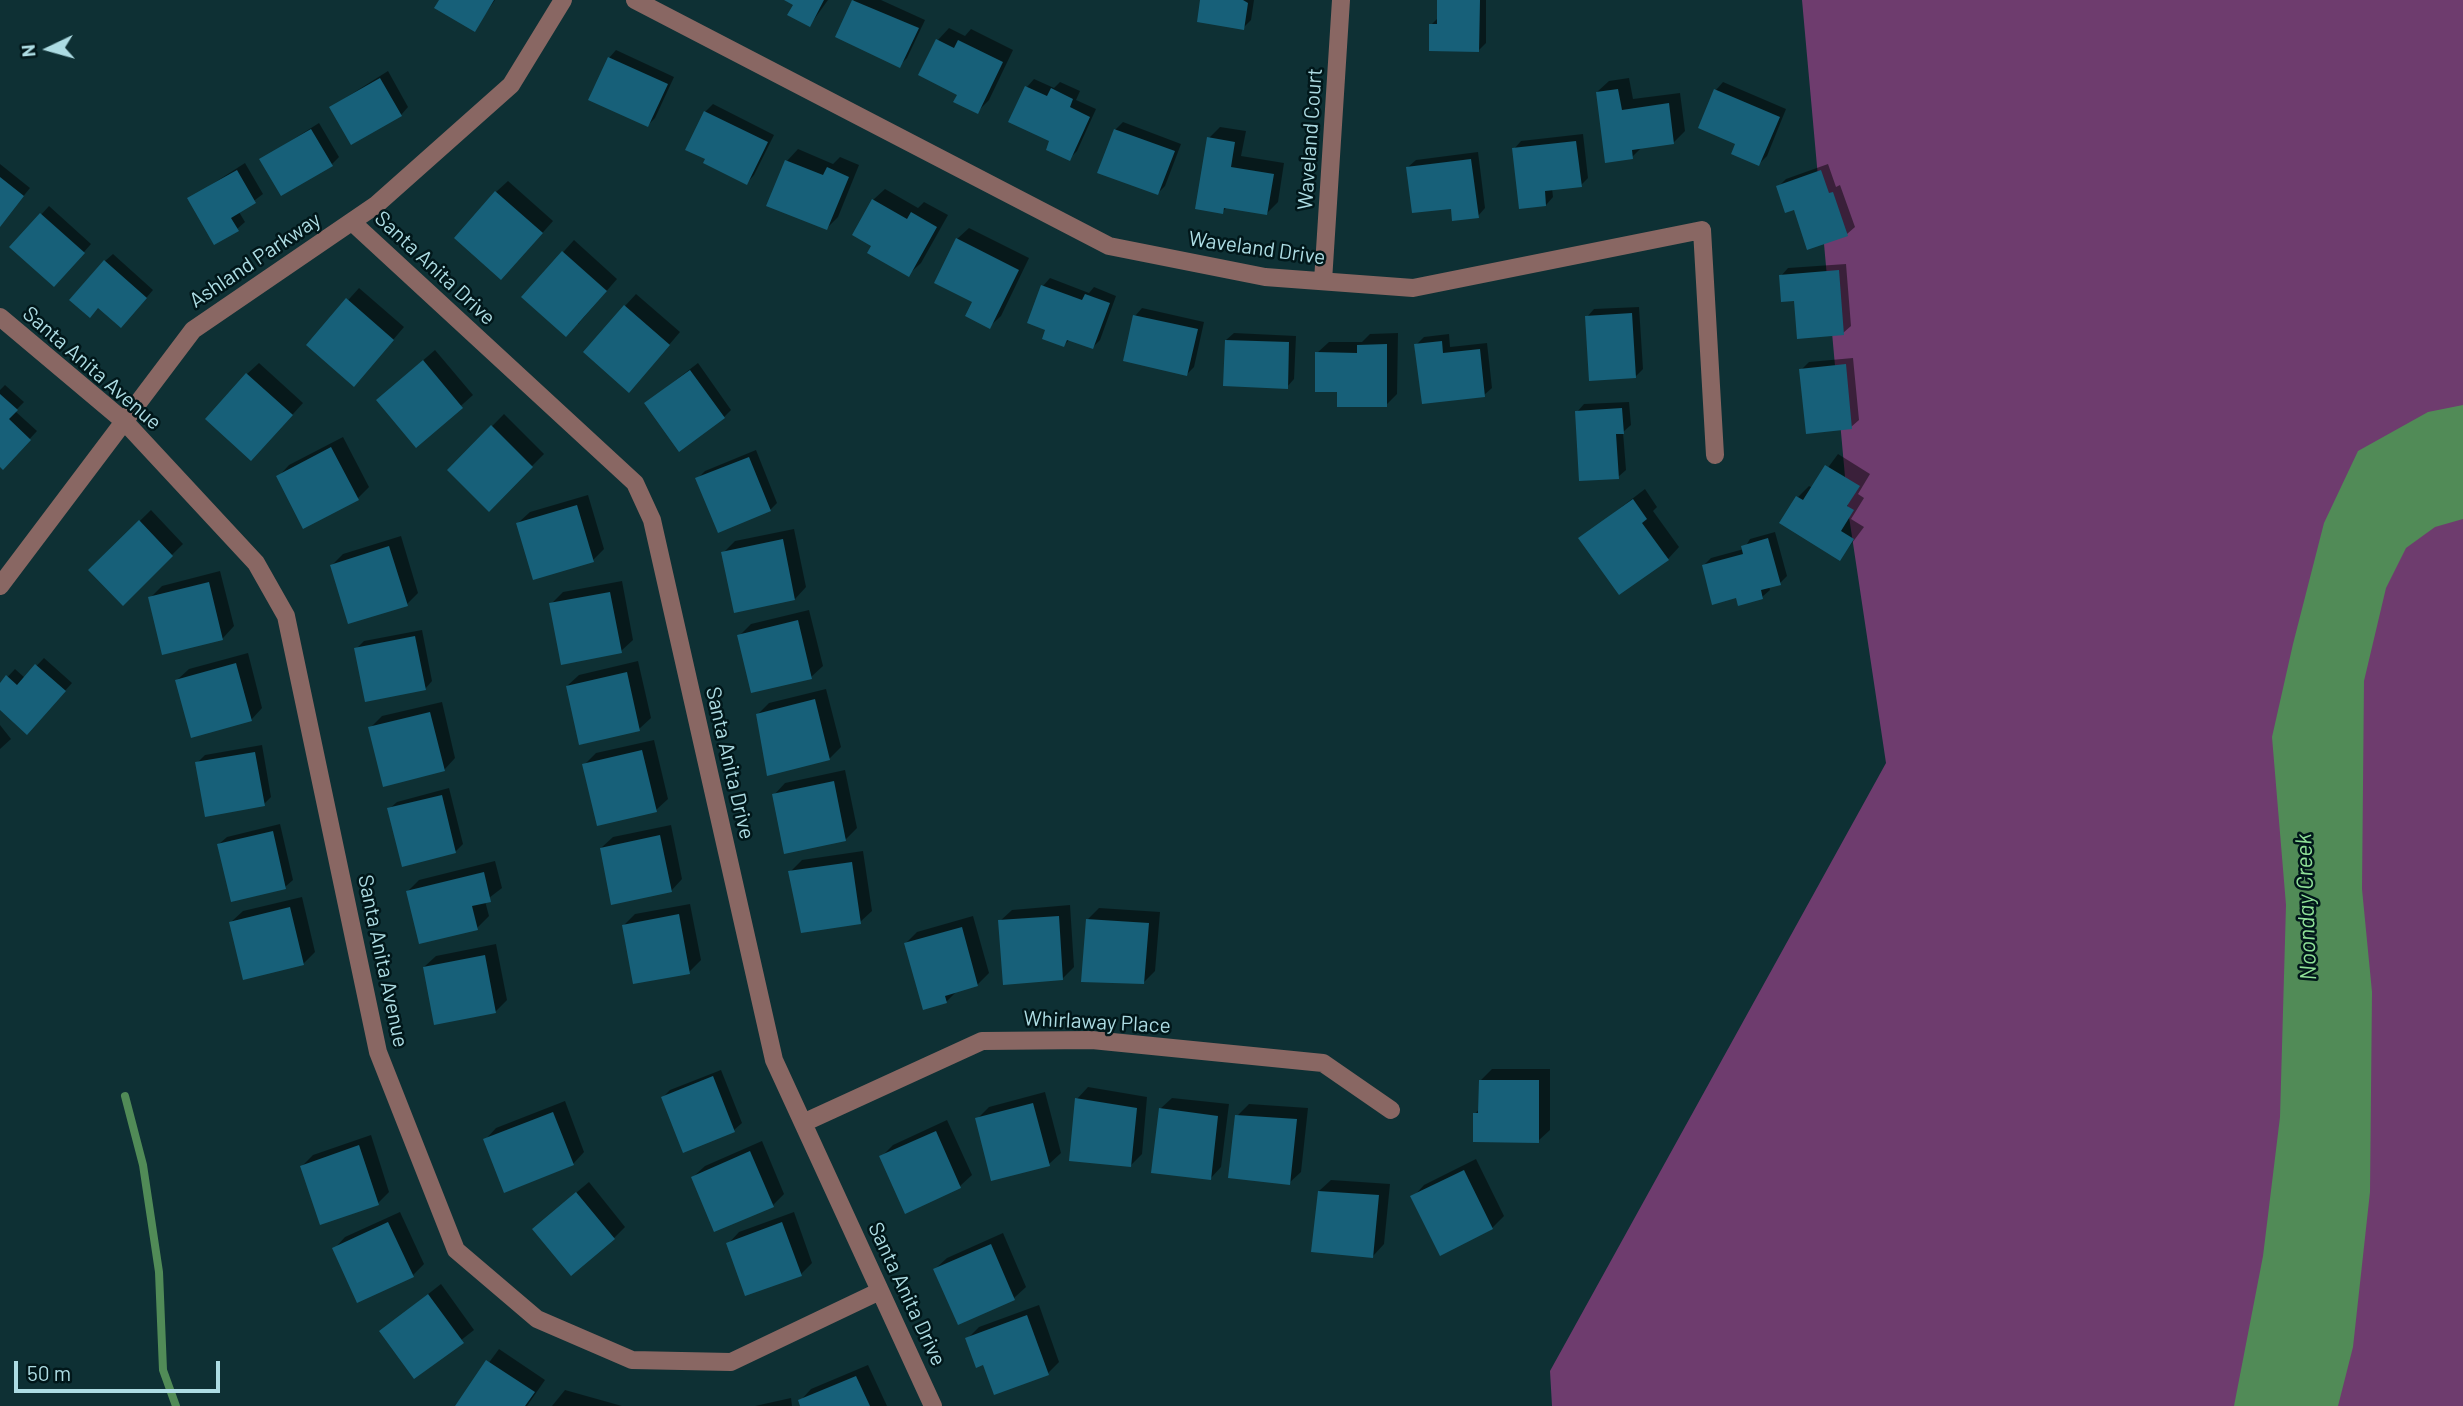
<!DOCTYPE html>
<html>
<head>
<meta charset="utf-8">
<style>
  body { margin:0 }
  #map { position:relative; width:2463px; height:1406px; overflow:hidden; background:#0e3034; font-family:Barlow,sans-serif }
  canvas { display:block }
  .north { position:absolute; left:14px; top:14px; width:70px; height:70px; -webkit-text-stroke:5px #01171a; paint-order:stroke; rotate:265deg; font-size:19px; font-weight:700; line-height:28px; text-align:center; color:#addce3 }
  .north::after { content:''; display:block; margin:auto; width:24px; height:32px; background:#addce3; clip-path:polygon(50% 0,100% 100%,50% 72%,0 100%) }
  .scale { position:absolute; left:14px; top:1361px; width:206px; height:32px; box-sizing:border-box; border:4px solid #addce3; border-top:0; padding-left:9px; font-size:21px; line-height:24px; white-space:nowrap; color:#addce3; -webkit-text-stroke:5px #01171a; paint-order:stroke }
</style>
</head>
<body>
<div id="map">
<canvas width="2463" height="1406"></canvas>
<div class="north">N</div>
<div class="scale">50 m</div>
</div>
<script>
const g = document.querySelector('canvas').getContext('2d');
g.lineJoin = 'round';
function fill(path, color) {
  g.fillStyle = color;
  g.fill(path, 'evenodd');
}
function stroke(path, color, width, dash) {
  g.strokeStyle = color;
  g.lineWidth = width;
  g.lineCap = dash ? 'butt' : 'round';
  g.setLineDash(dash || []);
  g.stroke(path);
}
function drawText(font, color, halo, rows, align = 'center') {
  g.font = font + ' Barlow,sans-serif';
  g.lineWidth = 5;
  g.setLineDash([]);
  g.textBaseline = 'middle';
  g.strokeStyle = halo;
  g.fillStyle = color;
  for (const [text, x, y, turn = 0] of rows) {
    g.save();
    g.translate(x, y);
    g.rotate((+turn || 0) * Math.PI / 180);
    g.textAlign = isNaN(turn) ? turn : align;
    if (halo) g.strokeText(text, 0, 0);
    g.fillText(text, 0, 0);
    g.restore();
  }
}
fill(new Path2D(`
  M1802 0H2463V1406H1552L1550 1371 1886 763 1848 510Z`), '#6e3c6e');
fill(new Path2D(`
  M2463 405V519L2435 527 2406 548 2386 588 2364 681 2362 889 2372 992 2370 1192 2353 1347 2338 1406H2234L2263 1256 2280 1117 2286 905 2272 737 2293 644 2324 523 2358 451 2428 412Z`), '#518b57');
fill(new Path2D(`
  M441 0H495L474 30Z
  M788 0H828L810 25 795 4Z
  M854 0H881L925 20 907 58 899 66 838 36Z
  M1202 0H1254L1251 20 1243 28Z
  M1439 0H1486V43L1478 51 1431 25 1439 17Z
  M949 28 965 36 971 29 1013 50 989 100 977 112 959 94 920 75 938 40Z
  M616 50 674 77 655 118 648 125 609 58Z
  M388 71 408 107 401 115 331 107Z
  M1629 78 1633 99 1680 93 1685 131 1674 142 1643 146 1632 157 1597 92 1609 81Z
  M1034 79 1054 88 1060 82 1080 91 1076 100 1096 109 1077 151 1069 159 1052 140 1011 121 1027 87Z
  M1723 82 1786 109 1767 156 1759 164 1738 143 1700 127 1716 90Z
  M713 104 774 135 754 175 747 183 707 158 705 112Z
  M1123 122 1181 144 1165 186 1158 193 1115 130Z
  M319 123 339 157 332 164 262 159Z
  M1220 127 1246 131 1241 156 1284 163 1278 202 1267 213 1227 207 1222 212 1209 138Z
  M1583 134 1588 178 1581 185 1552 188 1553 197 1546 205 1514 149 1521 141Z
  M798 149 833 164 840 157 859 165 838 217 827 228 787 161Z
  M1478 152 1485 208 1478 216 1452 207 1408 167 1416 160Z
  M245 163 263 194 239 212 245 222 237 229 189 199Z
  M0 164 30 188 0 225Z
  M1828 164 1836 187 1840 185 1855 227 1847 234 1795 208 1778 187 1786 179Z
  M508 181 553 221 513 266 496 192Z
  M885 189 918 208 924 202 948 215 921 263 909 274 873 246V200Z
  M49 206 91 244 61 278 12 247Z
  M969 228 1029 258 1001 316 989 327 974 301 957 239Z
  M574 240 617 279 578 324 523 297Z
  M113 254 153 290 128 319 99 306 105 261Z
  M1846 264 1851 326 1843 333 1796 299 1781 276 1788 268Z
  M1050 278 1089 293 1094 287 1116 296 1100 340 1093 347 1070 339 1064 345 1047 329 1043 286Z
  M359 288 404 327 365 373 308 345Z
  M636 294 680 332 640 379 625 306Z
  M1639 307 1643 369 1636 376 1587 317 1594 309Z
  M1142 308 1204 322 1194 367 1187 374 1135 316Z
  M1234 333 1296 336 1294 379 1287 387 1226 340Z
  M1398 333 1397 394 1386 405 1339 391 1317 353 1329 342H1362L1370 334Z
  M1449 334 1450 347 1487 343 1492 388 1484 395 1416 345 1424 337Z
  M435 350 473 395 416 446 390 389Z
  M1853 358 1859 420 1851 427 1801 370 1809 362Z
  M259 363 303 403 263 447 247 374Z
  M698 363 731 410 724 417 646 403Z
  M5 385 24 402 15 411 37 431 3 468 0 465V390Z
  M1629 402 1631 425 1623 432 1626 470 1618 477 1577 412 1584 404Z
  M504 414 544 454 489 509 449 470Z
  M343 437 369 487 358 498 278 477 289 465Z
  M756 450 777 503 770 510 697 479 705 471Z
  M1838 454 1870 474 1858 494 1864 498 1851 519 1864 527 1840 559 1798 497 1809 486 1813 488Z
  M1645 489 1657 507 1653 511 1679 547 1668 559 1581 538Z
  M588 495 604 549 593 560 518 523 530 512Z
  M151 510 183 544 123 603 90 570Z
  M794 529 806 587 795 599 723 553 735 541Z
  M1775 532 1787 576 1780 583 1769 586 1770 590 1762 597 1704 565 1711 558 1744 549 1750 539Z
  M401 536 418 593 407 604 332 565 343 554Z
  M220 571 234 626 223 638 164 653 150 598 162 586Z
  M622 581 633 640 621 651 551 604 563 592Z
  M809 610 823 666 811 677 739 636 751 624Z
  M422 630 432 681 425 689 356 649 364 641Z
  M248 653 262 708 251 720 177 680 189 669Z
  M44 658 72 683 34 725 0 708V685L15 669 25 678Z
  M638 661 651 718 639 729 567 686 579 675Z
  M826 689 841 747 829 759 757 715 769 703Z
  M442 702 455 758 444 770 370 728 382 716Z
  M0 725 11 739 0 749Z
  M654 740 668 799 656 810 584 765 596 753Z
  M262 745 271 797 264 804 197 763 205 755Z
  M845 770 857 828 846 839 774 795 785 783Z
  M449 788 463 844 456 851 389 809 397 802Z
  M280 824 293 880 285 887 219 844 227 837Z
  M671 825 682 879 671 891 601 848 613 837Z
  M863 851 872 911 860 922 790 872 802 860Z
  M495 861 502 888 485 901 489 916 477 928 408 891 419 880Z
  M302 897 315 952 303 964 231 922 243 911Z
  M690 904 701 960 689 972 623 926 635 914Z
  M1070 905 1074 967 1062 979 1000 921 1012 910Z
  M1099 908 1160 912 1155 971 1144 982 1088 919Z
  M973 916 989 973 977 985 957 991 947 1001 924 1008 906 943 917 932Z
  M496 944 507 1000 495 1012 424 967 436 956Z
  M1492 1069H1550V1130L1538 1141 1475 1114 1480 1108 1481 1080Z
  M721 1070 742 1123 734 1130 663 1097 670 1090Z
  M1088 1087 1147 1097 1142 1154 1130 1166 1077 1099Z
  M1045 1092 1061 1153 1049 1164 977 1119 989 1107Z
  M1172 1098 1229 1104 1221 1167 1210 1179 1160 1109Z
  M565 1101 584 1152 573 1164 485 1140 496 1128Z
  M1249 1104 1308 1108 1301 1172 1289 1183 1237 1116Z
  M947 1120 972 1175 960 1186 906 1211 881 1157 893 1145Z
  M371 1135 389 1192 378 1203 302 1166 313 1155Z
  M762 1141 784 1194 773 1205 693 1177 705 1166Z
  M1476 1159 1504 1216 1492 1228 1413 1197 1424 1185Z
  M1331 1180 1390 1184 1384 1244 1373 1256 1319 1191Z
  M589 1182 625 1227 614 1238 546 1218Z
  M400 1212 424 1264 413 1275 334 1249 345 1237Z
  M794 1212 812 1263 801 1274 728 1244 739 1232Z
  M1003 1233 1026 1287 1014 1298 959 1322 935 1269 947 1258Z
  M441 1284 474 1330 414 1377 381 1331Z
  M1039 1305 1059 1362 1048 1373 967 1339 979 1327Z
  M499 1349 545 1380 527 1406H457Z
  M868 1365 887 1406H802L800 1401 811 1389Z
  M565 1390 622 1406H552Z
  M791 1398 792 1406H755Z`), '#0007');
stroke(new Path2D(`
  M125 1096 143 1165 159 1272 163 1370 176 1406`), '#518b57', 8);
fill(new Path2D(`
  M439 0H494L475 32 434 8Z
  M784 0H824L810 27 787 15 793 5Z
  M852 0 919 28 900 68 835 37Z
  M1200 0H1243L1248 3 1244 30 1197 22Z
  M1437 0H1480L1479 52 1429 51V24H1437Z
  M936 39 954 48 958 40 1003 62 978 114 953 102 957 95 918 75Z
  M608 57 668 84 648 127 588 100Z
  M380 78 402 116 351 145 329 107Z
  M1025 86 1047 96 1051 88 1073 99 1070 107 1090 117 1070 161 1046 150 1049 141 1008 122Z
  M1618 89 1622 110 1669 103 1674 144 1632 150 1633 159 1605 163 1596 92Z
  M1714 89 1780 117 1759 166 1731 154 1735 144 1698 128Z
  M704 111 768 142 747 185 703 163 705 159 685 150Z
  M311 129 333 166 281 196 259 159Z
  M1114 129 1175 151 1158 195 1097 173Z
  M1207 137 1235 142 1231 167 1274 174 1267 215 1224 208 1223 214 1195 209Z
  M1576 141 1582 187 1545 191 1546 206 1519 209 1512 148Z
  M1471 159 1479 218 1452 221 1451 209 1412 213 1406 167Z
  M785 160 823 175 827 167 849 177 827 230 766 206Z
  M237 170 256 203 231 218 239 231 214 245 187 198Z
  M1821 170 1829 193 1833 192 1848 236 1807 250 1794 210 1785 213 1776 186Z
  M0 177 24 196 0 227Z
  M495 191 543 233 501 280 454 238Z
  M872 199 907 219 911 212 937 227 909 277 867 253 871 246 852 235Z
  M40 213 85 253 54 287 9 247Z
  M956 238 1019 270 990 329 965 316 972 302 934 283Z
  M562 251 607 291 566 337 521 297Z
  M104 260 147 298 121 328 98 308 90 318 69 300Z
  M1839 270 1844 335 1797 339 1794 301 1781 302 1779 275Z
  M1041 285 1082 300 1085 294 1110 303 1093 349 1067 340 1064 347 1042 339 1045 330 1027 323Z
  M346 298 394 340 354 387 306 345Z
  M624 305 670 345 629 393 583 352Z
  M1632 313 1636 378 1589 381 1585 316Z
  M1133 315 1198 329 1187 376 1123 361Z
  M1225 340 1289 342 1288 389 1223 386Z
  M1442 341 1443 353 1480 349 1485 397 1422 404 1414 344Z
  M1387 344V407H1337V392H1315V352L1357 353V345Z
  M423 360 463 408 416 448 376 400Z
  M1846 364 1852 429 1806 434 1799 369Z
  M690 370 725 418 679 452 644 403Z
  M246 373 293 415 251 461 205 419Z
  M0 394 18 410 9 419 31 440 3 470 0 467Z
  M1622 408 1624 434H1616L1619 479 1579 481 1575 411Z
  M491 425 533 467 489 512 447 470Z
  M331 447 359 500 303 529 276 476Z
  M749 457 771 511 718 533 695 478Z
  M1825 465 1860 486 1847 506 1854 510 1841 531 1854 539 1840 561 1779 523 1796 496 1803 500Z
  M1633 499 1647 519 1642 523 1669 560 1619 595 1578 538Z
  M577 505 594 562 533 580 516 523Z
  M139 520 173 556 123 606 88 570Z
  M1768 538 1781 585 1761 590 1763 599 1738 606 1736 598 1712 605 1702 565 1743 554 1741 546Z
  M783 539 795 600 734 613 721 552Z
  M389 546 408 606 348 624 330 565Z
  M209 582 223 640 162 655 148 597Z
  M610 592 622 653 561 665 549 603Z
  M798 620 812 679 751 693 737 635Z
  M415 636 426 690 365 702 354 648Z
  M236 663 252 721 191 738 175 680Z
  M35 664 66 691 27 735 0 710V683L6 675 17 685Z
  M627 672 640 731 579 745 566 686Z
  M815 699 830 760 767 776 756 714Z
  M430 712 445 771 383 787 368 727Z
  M642 750 657 812 597 826 582 764Z
  M255 752 265 806 205 817 195 762Z
  M834 781 846 841 784 854 772 794Z
  M442 795 456 853 402 867 387 808Z
  M273 831 286 889 231 902 217 844Z
  M660 835 672 892 611 905 600 848Z
  M852 862 861 924 801 933 788 871Z
  M484 872 491 902 472 906 478 930 419 944 406 891Z
  M290 907 304 965 243 980 229 922Z
  M679 914 690 974 633 984 622 925Z
  M1059 916 1063 980 1003 985 998 920Z
  M1086 919 1149 923 1144 984 1081 982Z
  M962 927 978 986 945 996 947 1003 923 1010 904 943Z
  M485 955 496 1013 434 1025 423 967Z
  M713 1076 735 1132 683 1153 661 1097Z
  M1479 1080H1539V1143L1473 1142V1113H1478Z
  M1075 1098 1137 1108 1131 1167 1069 1161Z
  M1033 1103 1050 1166 991 1181 975 1118Z
  M1159 1108 1218 1116 1211 1180 1151 1173Z
  M553 1112 574 1165 504 1193 483 1139Z
  M1235 1115 1297 1119 1290 1185 1228 1178Z
  M936 1131 961 1188 905 1214 879 1156Z
  M359 1145 379 1205 320 1225 300 1166Z
  M750 1151 774 1207 714 1232 691 1177Z
  M1464 1170 1493 1229 1440 1256 1410 1196Z
  M1318 1191 1379 1195 1373 1258 1311 1252Z
  M576 1192 615 1239 571 1276 532 1229Z
  M388 1222 414 1277 357 1303 332 1248Z
  M782 1222 802 1276 745 1296 726 1243Z
  M991 1244 1015 1300 958 1325 933 1269Z
  M428 1294 464 1343 414 1379 379 1331Z
  M1027 1315 1049 1375 994 1395 983 1365 976 1368 965 1338Z
  M486 1360 535 1392 525 1406H455Z
  M856 1376 870 1406H800L798 1400Z`), '#176079');
stroke(new Path2D(`
  M635 0 1109 246 1265 277 1413 288 1702 230 1715 455
  M352 222 635 483 652 520 774 1060 933 1406
  M1323 281 1341 0
  M0 317 125 422 256 563 286 616 378 1052 456 1250 537 1319 632 1360 731 1362 880 1291
  M0 586 193 330 376 205 511 85 563 0
  M803 1123 982 1041 1092 1040 1323 1063 1391 1110`), '#896763', 18);
drawText('21px', '#addce3', '#01171a', [
  ["Waveland Court",1310,139,-86],
  ["Waveland Drive",1257,248,8],
  ["Ashland Parkway",255,260,-34],
  ["Santa Anita Drive",435,268,43],
  ["Santa Anita Avenue",92,368,41],
  ["Santa Anita Drive",730,763,77],
  ["Santa Anita Avenue",383,961,78],
  ["Whirlaway Place",1097,1022,3],
  ["Santa Anita Drive",907,1294,65]
]);
drawText('italic 23px', '#90e298', '#01171a', [
  ["Noonday Creek",2306,907,-92]
]);
</script>
</body>
</html>
